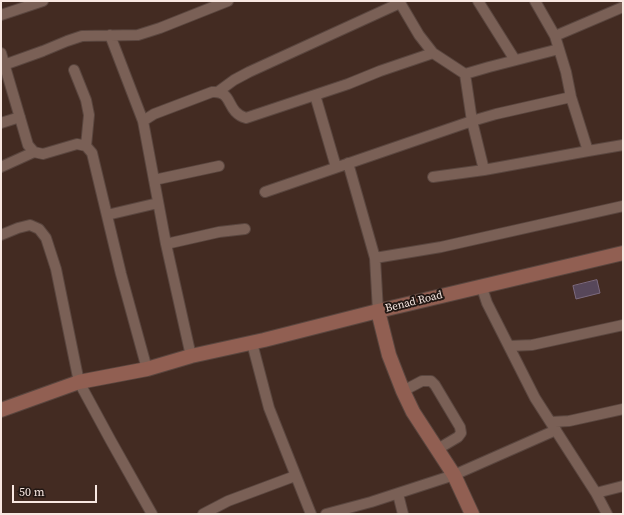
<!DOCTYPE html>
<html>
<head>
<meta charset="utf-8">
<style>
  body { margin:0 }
  #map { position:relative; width:624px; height:515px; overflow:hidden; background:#432b22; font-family:"Source Serif 4",serif }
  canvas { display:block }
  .frame { position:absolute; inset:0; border:2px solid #f8e8e2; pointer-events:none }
  .scale { position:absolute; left:12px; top:485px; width:85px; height:18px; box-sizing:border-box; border:2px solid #f8e8e2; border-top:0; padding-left:5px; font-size:12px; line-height:14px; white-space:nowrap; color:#f8e8e2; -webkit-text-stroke:3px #221713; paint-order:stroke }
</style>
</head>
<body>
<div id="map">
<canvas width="624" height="515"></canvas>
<div class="frame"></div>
<div class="scale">50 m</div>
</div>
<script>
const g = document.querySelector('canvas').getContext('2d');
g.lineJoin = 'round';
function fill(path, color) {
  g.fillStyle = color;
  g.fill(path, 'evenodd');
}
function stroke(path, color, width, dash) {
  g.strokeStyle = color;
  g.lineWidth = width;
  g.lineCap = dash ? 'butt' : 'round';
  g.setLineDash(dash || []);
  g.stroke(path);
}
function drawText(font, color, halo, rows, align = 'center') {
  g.font = font + ' "Source Serif 4",serif';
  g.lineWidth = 4;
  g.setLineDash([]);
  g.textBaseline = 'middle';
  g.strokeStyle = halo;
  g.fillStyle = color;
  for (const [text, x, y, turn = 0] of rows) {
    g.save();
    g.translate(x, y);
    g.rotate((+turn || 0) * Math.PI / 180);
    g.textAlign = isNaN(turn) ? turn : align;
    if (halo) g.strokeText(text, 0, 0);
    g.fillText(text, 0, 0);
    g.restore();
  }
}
const building = new Path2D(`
  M597 280 600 293 576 299 573 286Z`);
fill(building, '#57475a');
stroke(building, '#7c6a7f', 1);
const street = new Path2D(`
  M399 1 419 35 433 53 465 74
  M478 1 515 60
  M535 1 555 36 566 72 571 97 588 151 623 145
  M1 15 43 1
  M110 35 143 121
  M555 36 623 7
  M1 53 28 145 34 152 43 154 77 144 86 146 92 153 121 274 147 369
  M1 66 43 51 67 41 82 36 138 35 160 28 228 1
  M74 70 86 100 89 115 86 146
  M219 91 234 80 249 72 400 3
  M315 95 336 167
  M1 123 20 117
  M348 163 375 258
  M1 167 34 152
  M484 170 472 121 465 74 489 67 559 49
  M433 177 484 170 588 151
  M154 180 219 166
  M265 192 472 121 496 114 571 97
  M107 215 158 203
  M1 235 18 228 30 225 39 229 46 238 56 269 79 382 111 441 152 514
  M166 244 219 232 245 229
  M481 285 487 303 535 398 596 493 607 514
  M378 311 375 258 441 247 623 206
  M252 343 269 408 311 514
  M509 346 532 345 623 325
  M191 356 166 244 143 121 154 114 212 92C234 90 225 112 246 118L348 84 380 71 433 53
  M403 391 422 381H431L435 385 460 427 461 433 458 437 436 450
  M551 422 569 421 623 409
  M596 493 623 486
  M398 494 403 514
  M203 514 228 501 295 476
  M326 514 371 502 454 475 556 430`);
const secondary = new Path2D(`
  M1 410 79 382 147 369 191 356 264 340 378 311
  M472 514 454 475 413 412 403 391 389 355 378 311 623 253`);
stroke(street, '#5a463f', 12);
stroke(secondary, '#5a463f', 16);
stroke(street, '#7a6056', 10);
stroke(secondary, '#915f52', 14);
drawText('11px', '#f8e8e2', '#221713', [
  ["Benad Road",414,302,-14]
]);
</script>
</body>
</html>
